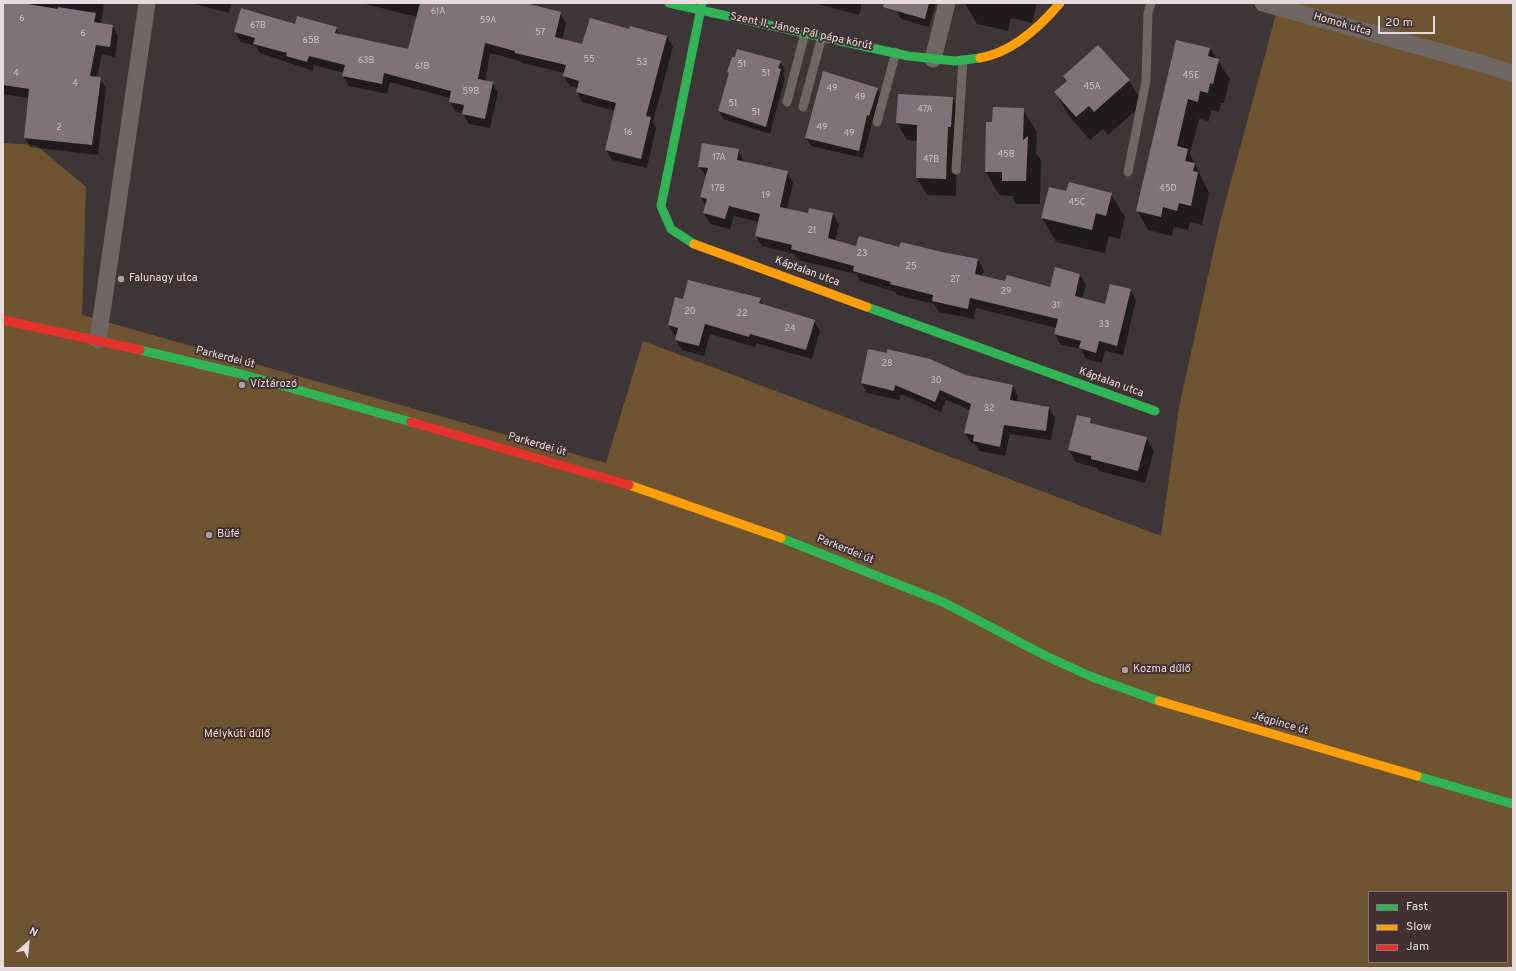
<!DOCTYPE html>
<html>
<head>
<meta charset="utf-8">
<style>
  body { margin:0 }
  #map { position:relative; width:1516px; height:971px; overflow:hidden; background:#3e3536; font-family:Overpass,sans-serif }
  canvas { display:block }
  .frame { position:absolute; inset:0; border:4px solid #e6dbdc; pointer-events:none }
  .legend { position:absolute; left:1368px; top:891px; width:140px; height:72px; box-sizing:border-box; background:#423133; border:1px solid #847577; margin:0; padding:5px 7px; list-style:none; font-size:12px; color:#e6dbdc }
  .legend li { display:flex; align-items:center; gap:8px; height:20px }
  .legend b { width:20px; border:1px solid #847577 }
  .north { position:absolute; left:8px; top:923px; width:40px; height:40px; -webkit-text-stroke:3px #423133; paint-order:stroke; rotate:27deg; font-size:11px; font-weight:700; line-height:16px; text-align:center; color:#e6dbdc }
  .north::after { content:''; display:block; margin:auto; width:14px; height:18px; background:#e6dbdc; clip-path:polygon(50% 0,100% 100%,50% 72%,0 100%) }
  .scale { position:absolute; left:1378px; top:16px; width:57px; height:18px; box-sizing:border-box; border:2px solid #e6dbdc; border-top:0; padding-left:5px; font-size:12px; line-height:14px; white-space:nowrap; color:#e6dbdc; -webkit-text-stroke:3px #423133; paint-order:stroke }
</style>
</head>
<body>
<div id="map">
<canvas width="1516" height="971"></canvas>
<div class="frame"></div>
<ul class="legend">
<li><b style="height:5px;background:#30b455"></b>Fast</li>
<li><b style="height:5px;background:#ff9f0a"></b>Slow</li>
<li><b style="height:5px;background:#e5322d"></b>Jam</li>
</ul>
<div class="north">N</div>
<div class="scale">20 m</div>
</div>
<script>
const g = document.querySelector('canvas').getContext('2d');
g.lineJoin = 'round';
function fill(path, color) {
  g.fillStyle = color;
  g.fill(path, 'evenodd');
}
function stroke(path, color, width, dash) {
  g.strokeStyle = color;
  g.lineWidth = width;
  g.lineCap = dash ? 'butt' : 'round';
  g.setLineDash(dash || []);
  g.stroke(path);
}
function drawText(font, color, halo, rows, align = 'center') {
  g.font = font + ' Overpass,sans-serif';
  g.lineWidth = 4;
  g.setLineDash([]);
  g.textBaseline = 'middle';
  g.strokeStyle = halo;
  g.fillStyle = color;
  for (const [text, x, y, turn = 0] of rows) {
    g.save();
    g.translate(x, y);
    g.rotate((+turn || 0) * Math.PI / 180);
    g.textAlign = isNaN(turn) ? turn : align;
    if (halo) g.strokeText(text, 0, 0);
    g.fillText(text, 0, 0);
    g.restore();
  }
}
fill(new Path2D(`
  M1279 3H1513V968H3V143L36 145 86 187 82 315 606 463 643 341 1161 536 1179 407 1220 222ZM1369 892H1507V962H1369Z`), '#6e5431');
fill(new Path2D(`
  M3 3H104L101 24 113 26 118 36 115 57 102 54 97 78H100L106 88 98 155 30 147 25 138 29 98 3 94Z
  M191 3H231L229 13Z
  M361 3H520L560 13 566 23 562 40 583 46 630 30V27L667 37 673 47 653 122 656 128 647 168 612 160 606 150 615 111 582 102 577 92 578 88 570 86 564 76 565 73 522 63 520 61 490 53 485 81 492 83 498 93 490 128 469 124 463 113 456 112 450 102V98L390 82 387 94 349 86 343 76 344 73 314 65 313 71 260 53 256 46 241 42 235 32 336 28 341 36 409 50 417 17Z
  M814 3H862L859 15Z
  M899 3H936L929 27 901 19 897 11Z
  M965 3H1037L1032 23 1011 18 1008 31 977 24Z
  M1098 46 1129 81 1143 104 1108 135 1103 129 1090 140 1069 116 1055 92 1067 82 1064 76Z
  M1210 49 1230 79 1224 103H1221L1219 112 1211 110 1209 121 1199 119 1190 154 1209 193 1202 225 1190 222 1188 230 1174 227 1172 236 1148 230 1137 210ZM1185 159 1187 161 1185 166H1183Z
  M780 62 785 70 783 74 785 78 770 134 723 119 719 111 730 75 728 72Z
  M877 89 882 97 873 123H872L863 158 811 146 806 138Z
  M953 98 962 115 957 143 956 196 927 195 917 178V141L907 140 897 123Z
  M1023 109 1037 133 1036 153 1041 161 1040 204H1016L1012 196 999 195 986 172 993 123Z
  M738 150 744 162 787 172 793 183 787 210 808 215 833 214 839 225 835 241 857 247 900 248 978 260 984 270 982 276 1006 283 1051 288 1080 275 1086 285 1082 299 1105 305 1130 290 1136 300 1123 355 1105 351 1102 363 1086 359 1081 349 1061 345 1055 334 1056 328 976 308 974 319 939 312 934 304 897 295 895 292 860 281 856 274 798 260 794 254 762 246 756 236 759 222 734 216 730 229 710 224 704 213 706 206 701 197 707 177 699 167Z
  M1067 192 1111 194 1125 217 1120 239 1109 236 1105 253 1056 242 1042 218Z
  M760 299 764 306 814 321 820 331 812 359 756 343 755 347 710 334 704 356 682 350 676 340 677 335H674L669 325 683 300Z
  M966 375 1013 386 1018 396 1017 402 1049 408 1055 418 1051 440 1010 434 1005 456 979 451 975 444 971 443 965 433 970 410 946 400 941 412 901 394 899 400 867 393 862 383Z
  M1090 419 1093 425 1146 438 1154 451 1145 483 1099 471 1097 468 1076 462 1069 450Z`), '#0007');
fill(new Path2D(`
  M3 3H21L58 9V7L96 13 94 22 113 25 110 47 96 45 90 76 101 77 92 145 24 138 29 89 3 85Z
  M420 3H525L561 12 555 37 582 44 590 18 629 29 630 26 667 36 646 116 651 117 641 159 605 150 616 103 576 92 579 81 563 76 566 65 515 53V51L485 43 478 79 493 82 485 119 462 114 464 105 449 102 451 91 384 73 382 84 342 76 345 65 309 56 307 62 286 56 287 53 253 44 255 38 234 32 241 8 295 24 297 16 337 27 335 33 408 49Z
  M884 3H929L925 19 883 7Z
  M1176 40 1210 48 1208 56 1219 59 1213 84 1210 83 1208 93 1200 91 1198 102 1188 99 1177 146 1188 149 1185 161 1195 163 1193 171 1198 172 1191 206 1179 203 1177 211 1163 207 1161 217 1136 211Z
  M1098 45 1130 80 1094 112 1089 106 1076 117 1054 92 1067 81 1063 76Z
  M737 49 781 61 778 68 781 69 766 127 718 111 729 73 727 72 732 57H735Z
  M823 71 878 88 869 116 867 115 859 151 805 138Z
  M898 94 953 97 951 127H948L946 179 916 178 917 125 896 123Z
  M993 107 1024 108 1023 140 1028 136 1026 181H1002V172H985L986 122H992Z
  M702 143 739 149 737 160 788 171 780 207 808 213 809 208 833 213 828 238 856 246 859 236 899 247 901 242 942 252 978 259 975 274 1005 281 1007 275 1050 287 1055 267 1080 274 1075 296 1105 304 1110 284 1131 289 1117 346 1099 341 1096 353 1079 348 1081 341 1054 334 1058 319 970 298 968 309 932 301 933 295 890 284 891 282 853 271 854 266 791 249 792 245 755 236 760 214 729 206 725 219 703 213 707 199 700 197 708 168 698 167Z
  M1069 182 1112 193 1106 216 1096 213 1092 230 1041 218 1049 187 1066 191Z
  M688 280 761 298 759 303 815 320 806 350 750 334 749 337 705 324 699 346 675 340 678 328 668 325 675 297 683 299Z
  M868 349 887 353V349L930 359 966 375 1013 385 1010 400 1049 407 1046 431 1004 425 1000 447 973 441 974 435 964 433 971 404 940 390 935 402 895 385 894 391 861 383Z
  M1077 415 1091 418 1090 423 1147 437 1138 471 1091 459V456L1068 450Z`), '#7f7279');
stroke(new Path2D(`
  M787 102 805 33
  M803 107 822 36
  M877 122 896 52
  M956 170 963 60
  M1128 172 1146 81 1148 13 1151 3`), '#6f6764', 9);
stroke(new Path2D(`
  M1263 3 1487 65 1513 74
  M933 59 947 3
  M98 340 147 3`), '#6f6764', 17);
stroke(new Path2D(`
  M669 3 908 56 955 61 980 58
  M694 244 671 229 661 206 702 3
  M867 307 1155 411
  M140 350 241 374 411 422
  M781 538 943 602 1044 655 1092 677 1159 701
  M1417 776 1513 804`), '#30b455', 9);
stroke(new Path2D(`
  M980 58C1013 52 1039 28 1060 3
  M694 244 867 307
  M629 485 781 538
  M1159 701 1417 776`), '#ff9f0a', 9);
stroke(new Path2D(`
  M3 320 140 350
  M411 422 629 485`), '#e5322d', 9);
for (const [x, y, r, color] of [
  [121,279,4,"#aba1a2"],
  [242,385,4,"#aba1a2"],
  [209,535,4,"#aba1a2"],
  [1125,670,4,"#aba1a2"]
]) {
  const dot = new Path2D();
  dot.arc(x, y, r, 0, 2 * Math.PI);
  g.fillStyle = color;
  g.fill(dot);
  stroke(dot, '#423133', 1.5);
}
drawText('9px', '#ccc1c3', null, [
  ["61A",438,12],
  ["6",22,19],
  ["59A",488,21],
  ["67B",258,26],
  ["57",540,33],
  ["6",83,34],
  ["65B",311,41],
  ["55",589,60],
  ["63B",366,61],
  ["53",642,63],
  ["51",742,65],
  ["61B",422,67],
  ["4",16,74],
  ["51",766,74],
  ["45E",1191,76],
  ["4",75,84],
  ["45A",1092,87],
  ["49",832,89],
  ["59B",471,92],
  ["49",860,98],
  ["51",733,104],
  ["47A",925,110],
  ["51",756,113],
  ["2",59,128],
  ["49",822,128],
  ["16",628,133],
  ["49",849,134],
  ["45B",1006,155],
  ["17A",719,158],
  ["47B",931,160],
  ["17B",718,189],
  ["45D",1168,189],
  ["19",766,196],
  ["45C",1077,203],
  ["21",812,231],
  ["23",862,254],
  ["25",911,267],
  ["27",955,280],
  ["29",1006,292],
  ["31",1056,306],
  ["20",690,312],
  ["22",742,314],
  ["33",1104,325],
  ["24",790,329],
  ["28",887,364],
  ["30",936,381],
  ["32",989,409]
]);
drawText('11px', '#e6dbdc', '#423133', [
  ["Homok utca",1342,25,16],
  ["Szent II. János Pál pápa körút",801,32,12],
  ["Káptalan utca",807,272,20],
  ["Parkerdei út",225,358,14],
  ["Káptalan utca",1111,383,20],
  ["Parkerdei út",537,445,16],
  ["Parkerdei út",845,550,22],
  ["Jégpince út",1280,724,16]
]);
drawText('11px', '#e6dbdc', '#423133', [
  ["Falunagy utca",129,279],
  ["Víztározó",250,385],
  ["Büfé",217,535],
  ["Kozma dűlő",1133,670]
], 'left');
drawText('11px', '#fadcb4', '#423133', [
  ["Mélykúti dűlő",237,735]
]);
</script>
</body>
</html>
